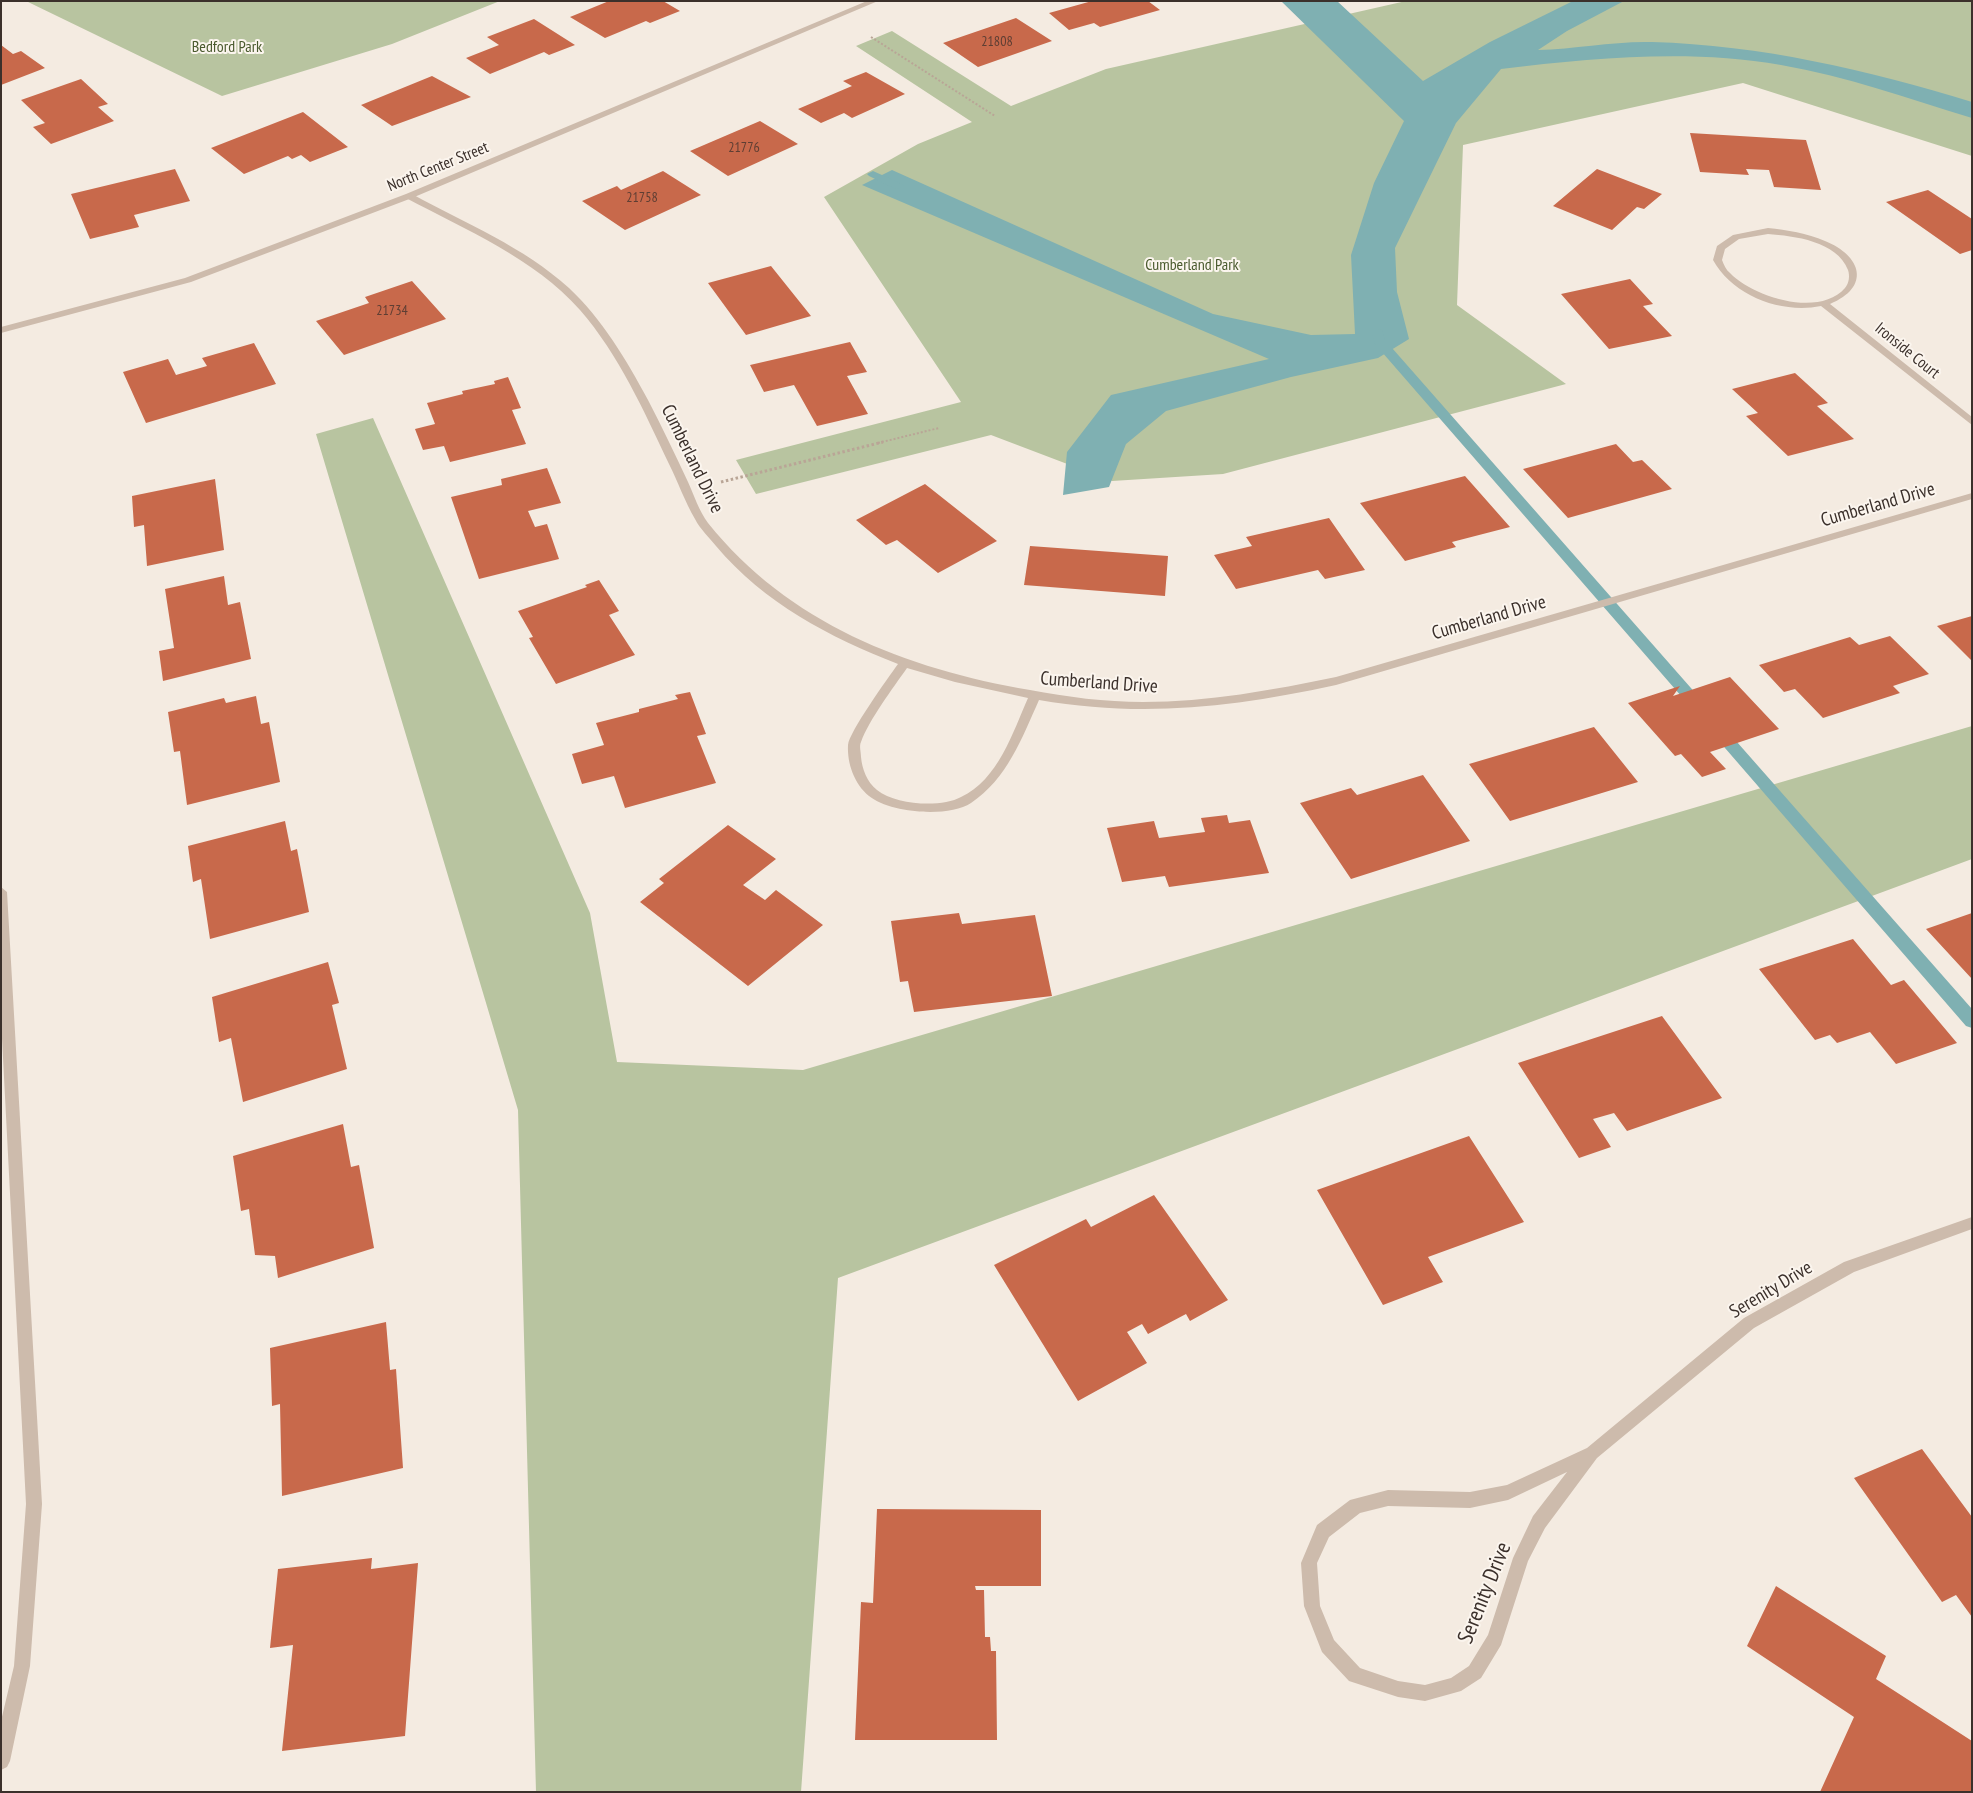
<!DOCTYPE html>
<html>
<head>
<meta charset="utf-8">
<style>
  body { margin:0 }
  #map { position:relative; width:1973px; height:1793px; overflow:hidden; background:#f4ebe1; font-family:"PT Sans Narrow",sans-serif }
  canvas { display:block }
  .frame { position:absolute; inset:0; border:2px solid #3b302b; pointer-events:none }
</style>
</head>
<body>
<div id="map">
<canvas width="1973" height="1793"></canvas>
<div class="frame"></div>
</div>
<script>
const g = document.querySelector('canvas').getContext('2d');
g.lineJoin = 'round';
function fill(path, color) {
  g.fillStyle = color;
  g.fill(path, 'evenodd');
}
function stroke(path, color, width, dash) {
  g.strokeStyle = color;
  g.lineWidth = width;
  g.lineCap = dash ? 'butt' : 'round';
  g.setLineDash(dash || []);
  g.stroke(path);
}
function drawText(font, color, halo, rows, align = 'center') {
  g.font = font + ' "PT Sans Narrow",sans-serif';
  g.lineWidth = 4;
  g.setLineDash([]);
  g.textBaseline = 'middle';
  g.strokeStyle = halo;
  g.fillStyle = color;
  for (const [text, x, y, turn = 0] of rows) {
    g.save();
    g.translate(x, y);
    g.rotate((+turn || 0) * Math.PI / 180);
    g.textAlign = isNaN(turn) ? turn : align;
    if (halo) g.strokeText(text, 0, 0);
    g.fillText(text, 0, 0);
    g.restore();
  }
}
fill(new Path2D(`
  M26 1H500L392 44 222 96Z
  M1406 1H1972V156L1743 83 1463 145 1457 305 1566 384 1223 474 1112 481 991 435 756 494 736 460 961 402 824 197 918 144 972 122 856 46 892 31 1011 106 1106 69Z
  M373 418 590 913 617 1062 803 1070 1972 726V859L838 1278 801 1792H536L518 1110 316 434Z`), '#b8c4a0');
fill(new Path2D(`
  M1281 1H1337L1423 81 1490 42 1573 1H1624L1567 31 1538 50C1576 49 1614 41 1652 42 1761 45 1867 70 1972 102V118C1909 99 1846 76 1781 65 1689 49 1594 58 1501 69L1456 123 1395 248 1397 292 1409 339 1378 358 1291 377 1166 411 1126 444 1109 487 1063 495 1067 452 1111 395 1269 359 862 185 892 170 1213 314 1311 335 1355 334 1351 255 1374 183 1404 121Z`), '#7fb0b2');
fill(new Path2D(`
  M873 171 902 184 904 186 898 189 894 188 869 176 867 174Z
  M1378 329 1382 330 1385 340 1705 704 1707 708 1705 712H1695L1375 344 1372 333Z
  M1717 724 1722 725 1972 1009V1028L1966 1026 1712 733 1709 729 1712 725Z`), '#7fb0b2');
fill(new Path2D(`
  M609 1H663L680 11 650 23 646 21 605 38 570 17Z
  M1092 1H1148L1160 10 1100 27 1094 23 1069 30 1049 13Z
  M1016 18 1052 41 978 67 943 43Z
  M534 19 575 45 549 55 544 52 490 74 466 58 499 45 487 37Z
  M1 45 13 54 21 51 45 68 1 85Z
  M866 72 905 94 852 118 844 113 821 123 798 109 852 86 843 81Z
  M432 76 471 97 392 126 361 105Z
  M81 79 108 104 98 107 114 121 51 144 33 127 45 123 21 100Z
  M303 112 348 147 310 162 301 155 292 159 288 156 244 174 211 148Z
  M760 121 798 144 728 176 690 151Z
  M1690 133 1806 140 1821 190 1774 187 1769 170 1746 169 1749 175 1700 172Z
  M175 169 190 201 134 215 139 227 90 239 71 194Z
  M1597 169 1662 194 1644 209 1637 207 1612 230 1553 206Z
  M663 171 701 195 625 230 582 201 617 186 621 190Z
  M1928 190 1972 219V250L1960 254 1886 202Z
  M771 266 811 316 746 335 708 283Z
  M1630 279 1653 304 1643 306 1672 336 1609 349 1561 294Z
  M412 281 446 319 344 355 316 321 369 303 365 297Z
  M850 342 867 372 847 376 868 414 817 426 794 385 764 392 750 365Z
  M254 343 276 384 146 423 123 372 168 359 176 375 207 366 202 358Z
  M1795 373 1828 403 1817 406 1854 439 1788 456 1746 416 1758 413 1732 389Z
  M508 377 521 408 512 410 526 444 450 462 444 446 423 450 415 429 435 424 427 403 463 394 462 391 495 384 494 381Z
  M1616 444 1633 462 1642 460 1672 489 1568 518 1523 469Z
  M547 468 561 503 528 511 535 527 547 524 559 559 479 579 451 497 502 485 501 479Z
  M1465 476 1510 527 1452 542 1456 547 1405 561 1360 503Z
  M215 479 224 550 147 566 144 525 134 527 132 496Z
  M925 484 997 541 938 573 897 540 886 545 856 520Z
  M1329 518 1365 570 1325 579 1318 570 1236 589 1214 555 1252 546 1246 537Z
  M1030 546 1168 556 1165 596 1024 585Z
  M224 576 228 605 240 602 251 659 163 681 159 651 174 648 165 589Z
  M599 580 619 611 609 615 635 655 556 684 529 638 533 637 518 611 587 587 585 585Z
  M1972 616V661L1937 626Z
  M1890 636 1929 674 1893 686 1900 693 1823 718 1795 689 1784 692 1759 665 1850 637 1859 645Z
  M1730 677 1779 729 1710 752 1726 769 1702 777 1681 754 1675 756 1628 703 1680 686 1673 696Z
  M690 692 706 734 697 736 716 783 625 808 614 776 582 784 572 754 604 745 596 723 639 712V709L678 699 675 695Z
  M256 696 261 724 269 722 280 782 187 805 180 751 174 752 168 712 224 698 226 703Z
  M1594 727 1638 782 1510 821 1469 764Z
  M1423 775 1470 841 1351 879 1300 803 1351 788 1357 795Z
  M1227 815 1229 823 1250 820 1269 873 1169 887 1165 876 1122 882 1107 828 1154 821 1159 838 1205 832 1201 818Z
  M285 821 291 851 297 849 309 912 210 939 201 879 193 882 188 846Z
  M728 825 776 859 743 885 765 900 776 890 823 925 748 986 640 902 664 883 659 879Z
  M959 913 962 924 1035 915 1052 996 914 1012 908 981 900 982 891 921Z
  M1972 913V979L1926 929Z
  M1853 939 1891 985 1904 980 1957 1043 1896 1064 1870 1032 1837 1043 1830 1035 1815 1040 1759 969Z
  M328 962 339 1003 332 1005 347 1069 243 1102 231 1038 219 1042 212 997Z
  M1662 1016 1722 1098 1627 1131 1614 1113 1593 1119 1611 1147 1579 1158 1518 1063Z
  M343 1124 351 1167 359 1165 374 1248 278 1278 275 1256 255 1255 249 1209 241 1211 233 1156Z
  M1469 1136 1524 1222 1428 1257 1443 1282 1383 1305 1317 1190Z
  M1154 1195 1228 1300 1190 1321 1186 1314 1148 1334 1142 1324 1127 1332 1147 1363 1078 1401 994 1265 1086 1219 1091 1227Z
  M386 1322 390 1370 396 1369 403 1468 282 1496 280 1404 272 1406 270 1348Z
  M1922 1449 1972 1517V1617L1956 1595 1942 1602 1854 1478Z
  M877 1509 1041 1510V1586H975L976 1590H984L985 1637H990L991 1651H996L997 1740H855L861 1602 873 1603Z
  M372 1558 371 1569 418 1563 405 1736 282 1751 293 1645 270 1648 278 1569Z
  M1776 1586 1886 1656 1876 1679 1972 1741V1792H1820L1854 1717 1747 1646Z`), '#c8694b');
stroke(new Path2D(`
  M871 37 995 116
  M878 443 939 428`), '#b9a596', 2, [2, 2]);
stroke(new Path2D(`
  M721 482 883 442`), '#b9a596', 3, [2.5, 2.5]);
fill(new Path2D(`
  M406 194H412C465 223 524 247 569 288 602 319 626 359 648 400 662 427 675 454 688 482 694 495 699 511 708 523 788 623 906 669 1030 690 1067 697 1105 702 1143 702 1208 702 1273 690 1336 677L1972 493V499L1336 685C1234 707 1143 718 1039 700 1022 738 1007 779 971 803 948 818 890 813 869 796 854 784 847 763 848 745 849 732 888 678 898 664 829 637 764 603 716 546 709 537 700 529 695 519 685 502 678 482 669 464 644 411 619 355 580 310 534 258 466 230 406 198ZM907 668 955 682 1028 698C1013 732 998 780 961 797 941 808 896 805 877 790 867 782 862 769 861 757 861 752 859 746 861 742 869 720 893 688 907 668Z
  M1768 228C1787 230 1807 233 1825 241 1862 256 1871 287 1830 304L1972 417V425L1821 306C1781 314 1733 296 1713 260L1717 246 1733 235ZM1768 234C1794 236 1837 241 1848 270 1850 276 1849 283 1845 288 1819 318 1753 297 1730 273 1726 270 1724 265 1722 260L1725 249 1739 239Z
  M1 887 7 892 42 1504 30 1666 10 1761 7 1767 1 1770V1721L14 1666 26 1504 1 1019Z
  M1972 1217V1229L1854 1272 1754 1328 1597 1458 1545 1528 1528 1561 1501 1645 1481 1678 1461 1691 1425 1701 1398 1697 1349 1681 1322 1652 1304 1606 1301 1563 1317 1525 1350 1500 1388 1490 1470 1492 1507 1485 1587 1448 1744 1318 1844 1262ZM1567 1472 1533 1516 1513 1558 1488 1635 1469 1666 1451 1678 1425 1685 1398 1681 1360 1668 1334 1640 1320 1606 1317 1563 1329 1537 1360 1513 1388 1506 1470 1508 1508 1500Z`), '#cdbbac');
fill(new Path2D(`
  M867 1H878L412 198 191 282 1 333V327L185 278 406 194Z`), '#cdbbac');
drawText('14px', '#5e3e33', null, [
  ["21808",997,42],
  ["21776",744,148],
  ["21758",642,198],
  ["21734",392,311]
]);
drawText('16px', '#4a5a2e', '#fbf5ee', [
  ["Bedford Park",227,47],
  ["Cumberland Park",1192,265]
]);
drawText('16px', '#3b302b', '#fbf5ee', [
  ["North Center Street",438,167,-22],
  ["Ironside Court",1907,351,39]
]);
drawText('19px', '#3b302b', '#fbf5ee', [
  ["Cumberland Drive",692,459,64],
  ["Cumberland Drive",1878,505,-16],
  ["Cumberland Drive",1489,618,-16],
  ["Cumberland Drive",1099,683,4],
  ["Serenity Drive",1771,1290,-31]
]);
drawText('22px', '#3b302b', '#fbf5ee', [
  ["Serenity Drive",1485,1593,-68]
]);
</script>
</body>
</html>
